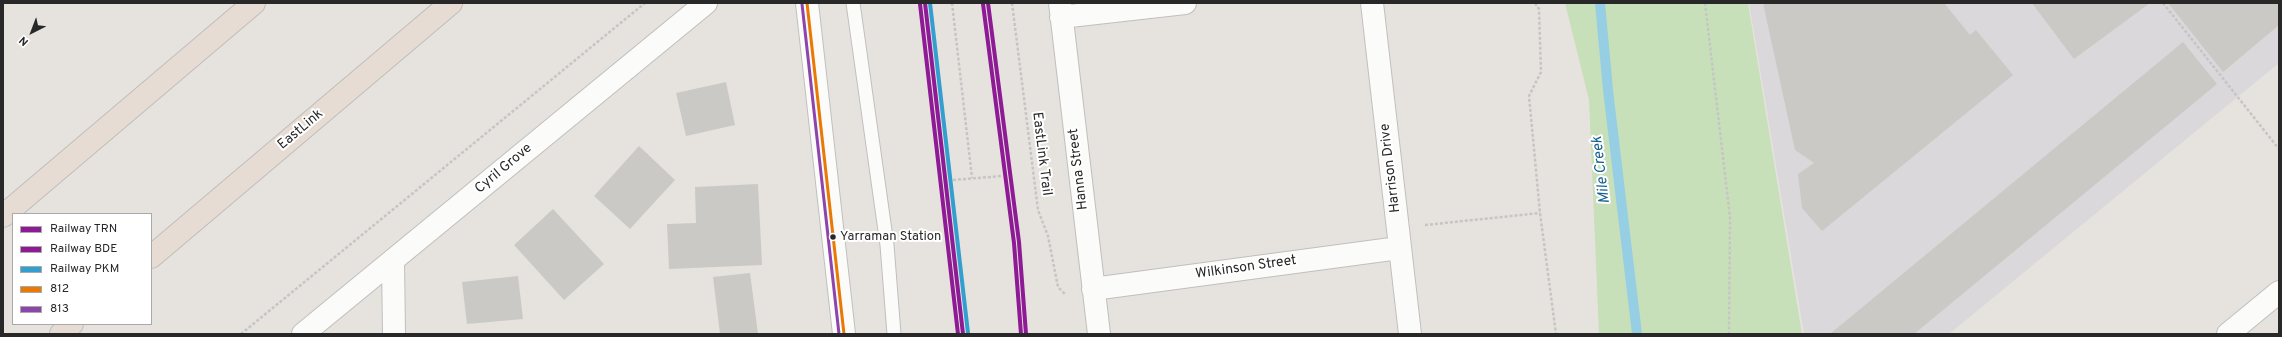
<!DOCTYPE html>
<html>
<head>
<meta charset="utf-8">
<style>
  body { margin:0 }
  #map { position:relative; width:2282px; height:337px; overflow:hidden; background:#e6e3de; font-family:Overpass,sans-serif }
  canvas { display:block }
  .frame { position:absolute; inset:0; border:4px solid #282828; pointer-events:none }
  .legend { position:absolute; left:12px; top:213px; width:140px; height:112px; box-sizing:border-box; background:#fff; border:1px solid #a9a9a9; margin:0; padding:5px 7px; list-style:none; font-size:12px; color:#282828 }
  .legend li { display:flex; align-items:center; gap:8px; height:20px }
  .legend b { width:20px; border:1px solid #a9a9a9 }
  .north { position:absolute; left:12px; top:12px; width:40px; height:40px; -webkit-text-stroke:3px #fff; paint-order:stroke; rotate:222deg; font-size:11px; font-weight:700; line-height:16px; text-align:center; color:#282828 }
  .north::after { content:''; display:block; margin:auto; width:14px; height:18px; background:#282828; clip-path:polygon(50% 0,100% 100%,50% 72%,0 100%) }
</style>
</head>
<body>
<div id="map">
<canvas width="2282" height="337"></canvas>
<div class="frame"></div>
<ul class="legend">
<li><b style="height:5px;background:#8f1a95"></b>Railway TRN</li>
<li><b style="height:5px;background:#8f1a95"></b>Railway BDE</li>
<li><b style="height:5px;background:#339fce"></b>Railway PKM</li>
<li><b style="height:5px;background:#ea7904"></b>812</li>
<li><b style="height:5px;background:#8e44ad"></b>813</li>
</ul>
<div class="north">N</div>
</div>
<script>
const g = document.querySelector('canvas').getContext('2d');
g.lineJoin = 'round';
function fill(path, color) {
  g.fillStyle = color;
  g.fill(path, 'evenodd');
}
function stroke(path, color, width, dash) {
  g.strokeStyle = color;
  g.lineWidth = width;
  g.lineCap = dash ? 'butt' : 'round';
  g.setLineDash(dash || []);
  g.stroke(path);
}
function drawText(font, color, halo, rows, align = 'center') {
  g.font = font + ' Overpass,sans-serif';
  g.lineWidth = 4;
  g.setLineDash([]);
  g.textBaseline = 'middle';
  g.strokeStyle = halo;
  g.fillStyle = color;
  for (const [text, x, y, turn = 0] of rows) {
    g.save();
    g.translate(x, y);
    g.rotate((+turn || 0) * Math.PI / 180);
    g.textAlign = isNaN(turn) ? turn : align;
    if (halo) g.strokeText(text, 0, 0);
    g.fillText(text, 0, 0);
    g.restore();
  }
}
fill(new Path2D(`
  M1749 3H2279V63L1949 334H1804Z`), '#dad8da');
fill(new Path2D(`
  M1565 3H1748L1802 334H1599L1589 100Z`), '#c8e0b9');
stroke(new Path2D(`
  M1600 3 1608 90 1637 334`), '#96cee4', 10);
fill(new Path2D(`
  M1763 3H1944L1970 35 1976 30 2013 75 1822 231 1802 208 1798 174 1814 163 1795 150Z
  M2032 3H2150L2074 59Z
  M2168 3H2279V25L2223 72Z
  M2183 42 2217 84 1914 334H1830Z
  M726 82 735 125 686 136 676 93Z
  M639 146 675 180 630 229 594 196Z
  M758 184 762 265 669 269 667 224 696 223 695 187Z
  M553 209 604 264 564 300 514 245Z
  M750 273 758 334H720L713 277Z
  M518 276 523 319 467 324 462 282Z`), '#cbc9c5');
const service = new Path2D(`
  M853 3 887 245 894 334`);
const minor = new Path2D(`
  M1060 3 1099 334
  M1372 3 1410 334
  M1061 17 1185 3
  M393 261 394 334
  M1093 289 1399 248
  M303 334 706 3
  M2228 334 2279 292`);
const secondary = new Path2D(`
  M807 3 844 334`);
const motorway = new Path2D(`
  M3 216 254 3
  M151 257 451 3
  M61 334 72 324`);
stroke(service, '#c0bfbf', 15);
stroke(minor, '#c0bfbf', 24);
stroke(secondary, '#c0bfbf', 24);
stroke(motorway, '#bfbdbc', 24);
stroke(new Path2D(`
  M952 3 972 178
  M1012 3 1038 210 1048 236 1058 287 1066 295
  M1535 3 1539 9 1541 72 1529 96 1540 213 1556 334
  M1705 3 1730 217 1729 334
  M2163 3 2279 149
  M953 180 1002 176
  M1425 225 1540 213
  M241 334 645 3`), '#c6c5c5', 2.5, [3, 2]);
stroke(service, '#fbfbfa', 13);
stroke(minor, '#fbfbfa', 22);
stroke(secondary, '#fbfbfa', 22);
stroke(motorway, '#e7dcd3', 22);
stroke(new Path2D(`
  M807 3 844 334`), '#ea7904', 3);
stroke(new Path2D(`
  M802 4 839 334`), '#8e44ad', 3);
stroke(new Path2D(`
  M925 3 963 334
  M988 3 1019 242 1026 334`), '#8f1a95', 4);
stroke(new Path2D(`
  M920 4 958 334
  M983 4 1014 243 1021 334`), '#8f1a95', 4);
stroke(new Path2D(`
  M930 3 968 333`), '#339fce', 4);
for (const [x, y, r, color] of [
  [833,237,3.5,"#282828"]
]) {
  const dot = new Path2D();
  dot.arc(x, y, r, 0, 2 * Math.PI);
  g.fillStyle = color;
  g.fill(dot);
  stroke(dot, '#fff', 1.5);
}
drawText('13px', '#282828', '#fff', [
  ["Yarraman Station",840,237]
], 'left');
drawText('14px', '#282828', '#fff', [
  ["EastLink",301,130,-40],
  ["EastLink Trail",1041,154,83],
  ["Harrison Drive",1391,168,-97],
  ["Cyril Grove",504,169,-40],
  ["Hanna Street",1079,169,-97],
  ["Wilkinson Street",1246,268,-8]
]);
drawText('italic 15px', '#156290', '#fff', [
  ["Mile Creek",1602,170,-97]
]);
</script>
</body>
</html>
